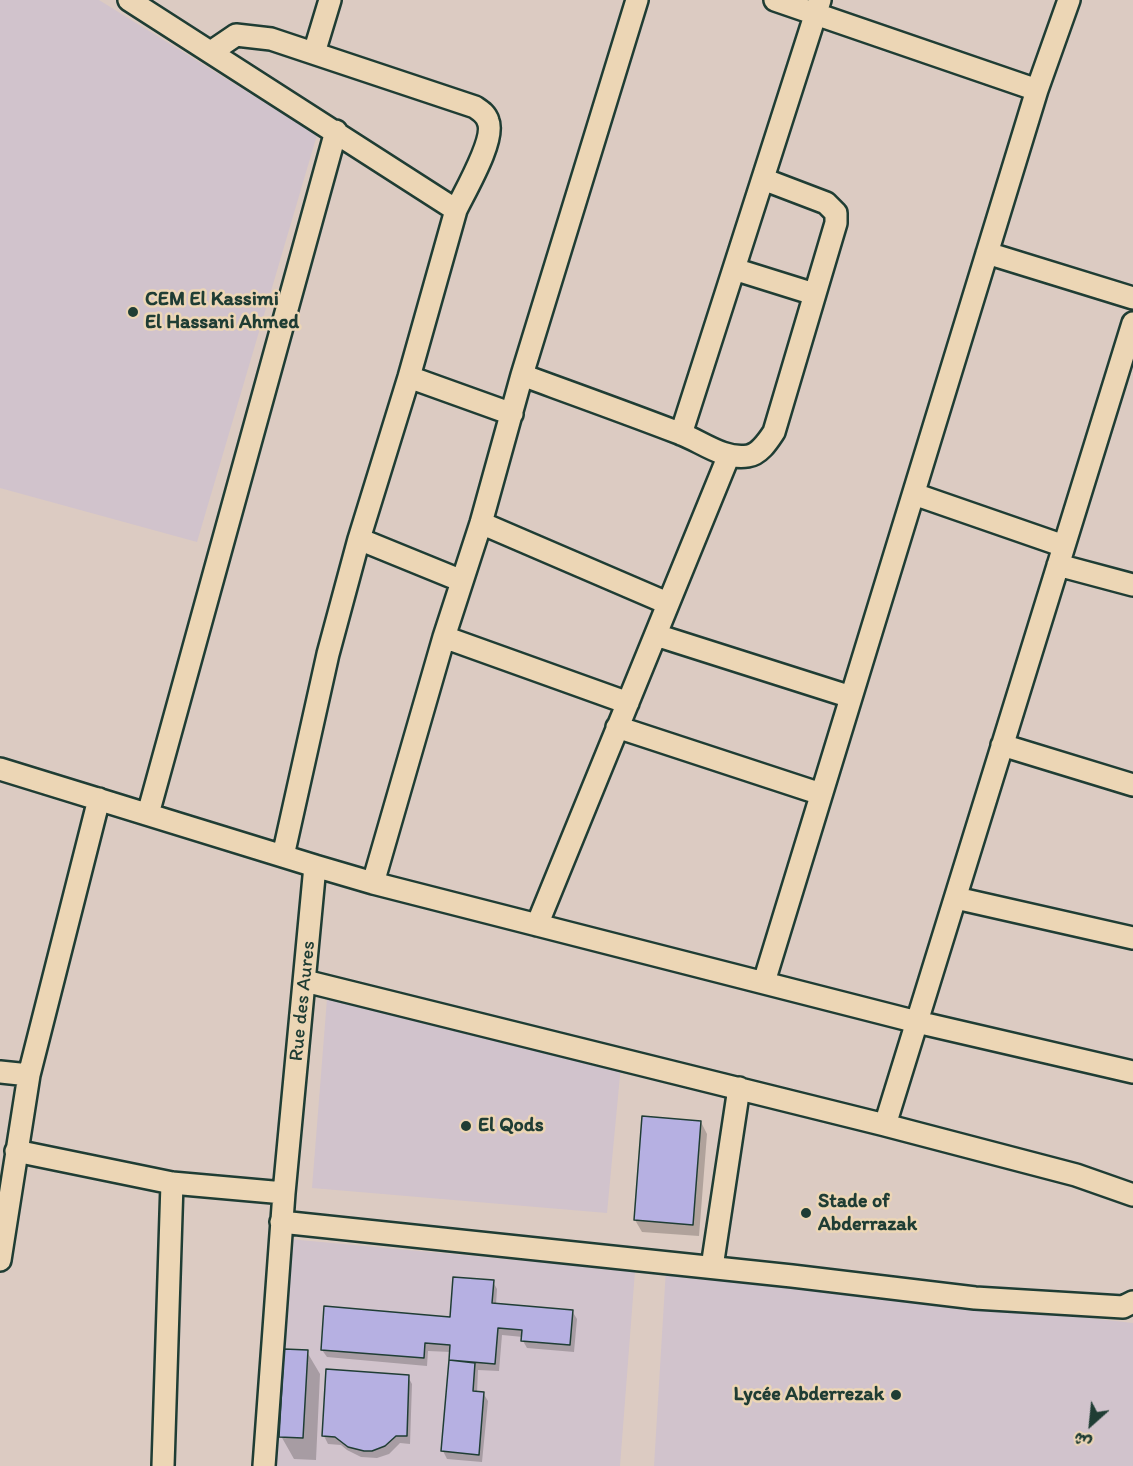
<!DOCTYPE html>
<html>
<head>
<meta charset="utf-8">
<style>
  body { margin:0 }
  #map { position:relative; width:1133px; height:1466px; overflow:hidden; background:#dccbc2; font-family:Itim,"Playpen Sans Arabic",sans-serif }
  canvas { display:block }
  .north { position:absolute; left:1061px; top:1394px; width:60px; height:60px; -webkit-text-stroke:4px #ecd6b5; paint-order:stroke; rotate:207deg; font-size:16px; font-weight:700; line-height:24px; text-align:center; color:#1f3d34 }
  .north::after { content:''; display:block; margin:auto; width:21px; height:27px; background:#1f3d34; clip-path:polygon(50% 0,100% 100%,50% 72%,0 100%) }
</style>
</head>
<body>
<div id="map">
<canvas width="1133" height="1466"></canvas>
<div class="north">ش</div>
</div>
<script>
const g = document.querySelector('canvas').getContext('2d');
g.lineJoin = 'round';
function fill(path, color) {
  g.fillStyle = color;
  g.fill(path, 'evenodd');
}
function stroke(path, color, width, dash) {
  g.strokeStyle = color;
  g.lineWidth = width;
  g.lineCap = dash ? 'butt' : 'round';
  g.setLineDash(dash || []);
  g.stroke(path);
}
function drawText(font, color, halo, rows, align = 'center') {
  g.font = font + ' Itim,sans-serif';
  g.lineWidth = 5;
  g.setLineDash([]);
  g.textBaseline = 'middle';
  g.strokeStyle = halo;
  g.fillStyle = color;
  for (const [text, x, y, turn = 0] of rows) {
    g.save();
    g.translate(x, y);
    g.rotate((+turn || 0) * Math.PI / 180);
    g.textAlign = isNaN(turn) ? turn : align;
    if (halo) g.strokeText(text, 0, 0);
    g.fillText(text, 0, 0);
    g.restore();
  }
}
fill(new Path2D(`
  M0 0H99L317 135 197 542 0 488Z
  M327 999 621 1065 607 1213 312 1188Z
  M289 1239 635 1271 620 1466H276L284 1349Z
  M666 1269 1133 1323V1466H654Z`), '#d1c3cc');
fill(new Path2D(`
  M701 1122 707 1134 699 1236 642 1232 635 1220Z
  M493 1282 497 1289 496 1305 572 1311 577 1319 574 1352 527 1348 523 1341V1337L502 1335 499 1371 478 1370 477 1393H483L488 1401 482 1462 447 1459 443 1451 451 1352 428 1351 427 1366 327 1357 322 1350 452 1318Z
  M307 1352 320 1374 316 1460 294 1459 281 1436Z
  M408 1377 412 1384 410 1444 400 1443 389 1454 377 1458 361 1457 347 1450 341 1445 328 1444 324 1436Z`), '#0003');
const building = new Path2D(`
  M642 1116 701 1121 693 1225 634 1220Z
  M453 1277 494 1280 492 1303 573 1310 570 1345 521 1341 522 1330 498 1328 495 1364 449 1360 450 1345 425 1343 424 1358 321 1350 324 1306 450 1317Z
  M284 1349 308 1350 303 1438 279 1437Z
  M449 1360 475 1363 473 1391 484 1392 479 1455 441 1451Z
  M326 1369 409 1375 407 1436H396L385 1446 372 1451H364L348 1447 335 1437 322 1436Z`);
fill(building, '#b6b0e2');
stroke(building, '#1f3d34', 1.5);
const street = new Path2D(`
  M129 0 456 210 409 377 359 539 328 654 283 856
  M775 0 1037 90
  M211 52 236 35 271 39 475 107C481 111 486 114 488 121 496 139 465 191 456 210
  M314 53 330 0
  M987 253 1133 298
  M734 269 814 294
  M522 375C574 394 627 413 679 433 701 441 723 460 748 456 760 454 768 441 774 432L836 223V213L826 203 763 179
  M409 377 512 414
  M681 434 820 0
  M914 494 1064 546
  M481 523 667 603
  M359 539 462 581
  M1058 565 1133 585
  M656 635 851 697
  M444 637 628 703
  M617 727 821 794
  M1002 745 1133 785
  M0 769 315 866 284 1193 264 1466
  M148 814 336 131
  M315 866 373 883 917 1022 1133 1072
  M373 883 444 637 481 523 522 375 637 0
  M956 898 1133 938
  M537 925 729 455
  M305 981 885 1125 1133 323
  M764 982 1037 90 1069 0
  M0 1072 29 1075
  M885 1125 1076 1175 1133 1195
  M16 1151 172 1183 284 1193
  M281 1222 792 1276 975 1298 1123 1307 1133 1302
  M0 1260 29 1075 99 799
  M712 1267 739 1088
  M163 1466 172 1183`);
stroke(street, '#1f3d34', 26);
stroke(street, '#ecd6b5', 21);
for (const [x, y, r, color] of [
  [133,312,6,"#1f3d34"],
  [466,1126,6,"#1f3d34"],
  [806,1213,6,"#1f3d34"],
  [896,1395,6,"#1f3d34"]
]) {
  const dot = new Path2D();
  dot.arc(x, y, r, 0, 2 * Math.PI);
  g.fillStyle = color;
  g.fill(dot);
  stroke(dot, '#ecd6b5', 2);
}
drawText('bold 20px', '#1f3d34', '#ecd6b5', [
  ["CEM El Kassimi",145,300],
  ["El Hassani Ahmed",145,323],
  ["El Qods",478,1126],
  ["Stade of",818,1202],
  ["Abderrazak",818,1225],
  ["Lycée Abderrezak",884,1395,"right"]
], 'left');
drawText('20px', '#1f3d34', '#ecd6b5', [
  ["Rue des Aures",303,1001,-84]
]);
</script>
</body>
</html>
